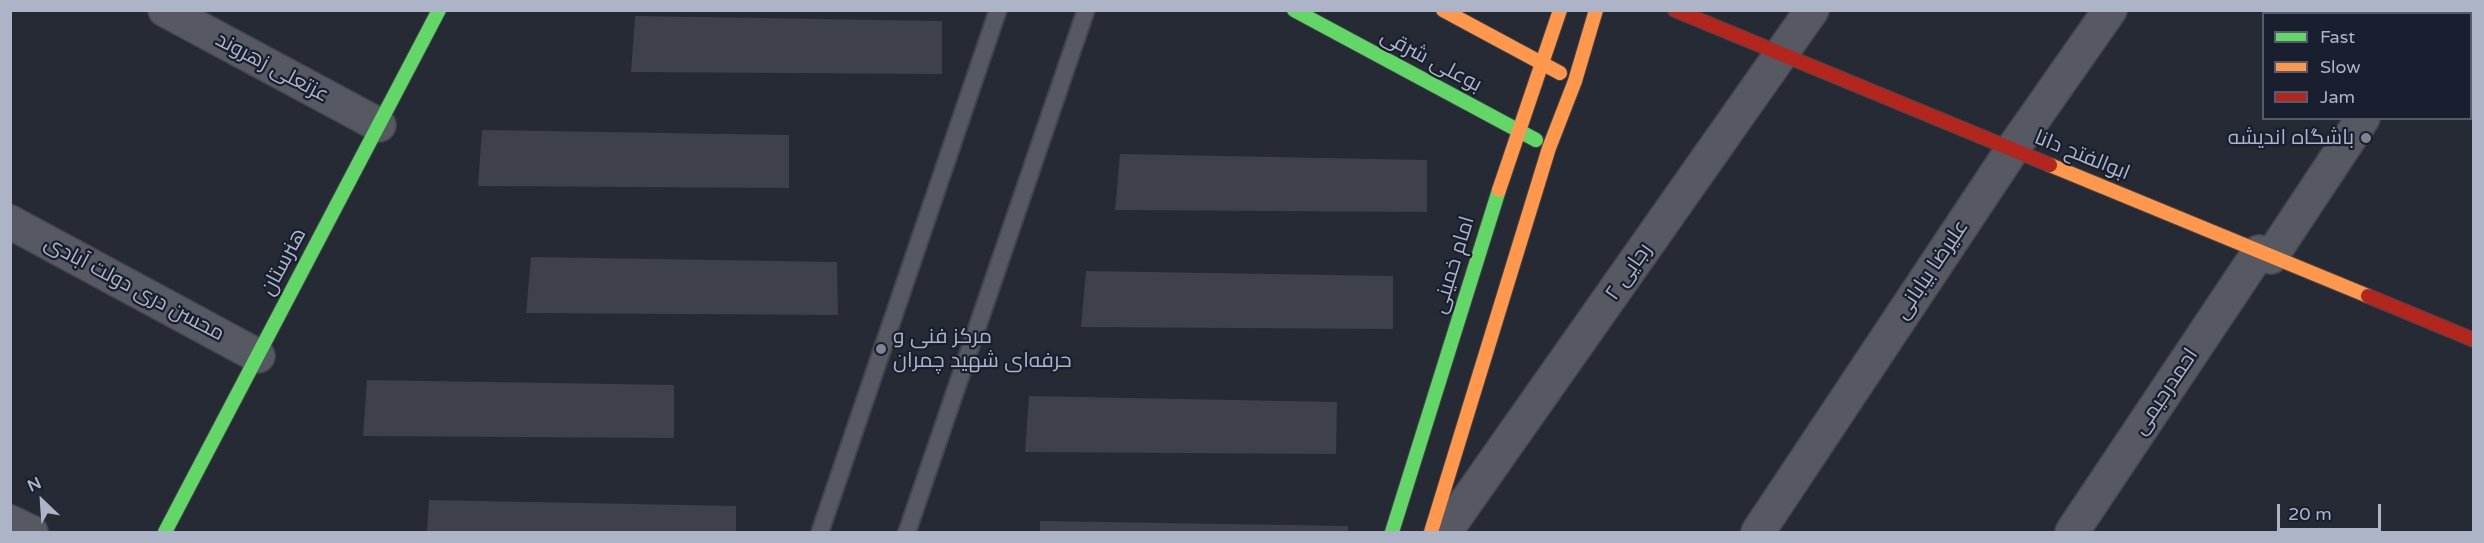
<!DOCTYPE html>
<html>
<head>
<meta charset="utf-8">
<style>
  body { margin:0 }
  #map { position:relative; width:2484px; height:543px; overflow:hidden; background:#262a34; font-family:"Varela Round",sans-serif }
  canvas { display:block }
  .frame { position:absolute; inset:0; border:12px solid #aeb4c7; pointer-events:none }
  .legend { position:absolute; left:2262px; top:12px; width:210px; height:108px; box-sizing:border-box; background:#191f2f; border:2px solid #555b6c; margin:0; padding:8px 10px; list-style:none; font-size:18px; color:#aeb4c7 }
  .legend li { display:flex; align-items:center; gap:12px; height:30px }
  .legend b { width:30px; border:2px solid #555b6c }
  .north { position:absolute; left:12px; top:471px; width:60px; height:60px; -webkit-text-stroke:4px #191f2f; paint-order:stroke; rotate:335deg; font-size:16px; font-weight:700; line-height:24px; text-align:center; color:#aeb4c7 }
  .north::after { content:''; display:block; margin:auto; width:21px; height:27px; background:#aeb4c7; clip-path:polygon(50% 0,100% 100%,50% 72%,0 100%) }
  .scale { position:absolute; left:2277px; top:504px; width:104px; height:27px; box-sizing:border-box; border:3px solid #aeb4c7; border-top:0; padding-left:8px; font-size:18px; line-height:21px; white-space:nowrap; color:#aeb4c7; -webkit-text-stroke:4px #191f2f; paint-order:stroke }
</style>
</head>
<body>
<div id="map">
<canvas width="2484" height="543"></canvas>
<div class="frame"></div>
<ul class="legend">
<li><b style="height:8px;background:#63d668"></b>Fast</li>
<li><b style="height:8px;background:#ff974d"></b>Slow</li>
<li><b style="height:8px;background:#b3261e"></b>Jam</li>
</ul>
<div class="north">N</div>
<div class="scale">20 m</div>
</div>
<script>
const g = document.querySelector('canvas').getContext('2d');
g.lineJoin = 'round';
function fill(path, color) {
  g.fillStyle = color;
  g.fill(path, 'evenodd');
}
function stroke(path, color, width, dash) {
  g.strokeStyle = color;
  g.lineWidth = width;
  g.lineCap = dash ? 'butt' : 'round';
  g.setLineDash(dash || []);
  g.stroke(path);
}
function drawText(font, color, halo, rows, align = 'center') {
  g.font = font + ' "Varela Round",Cairo,sans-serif';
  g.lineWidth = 4.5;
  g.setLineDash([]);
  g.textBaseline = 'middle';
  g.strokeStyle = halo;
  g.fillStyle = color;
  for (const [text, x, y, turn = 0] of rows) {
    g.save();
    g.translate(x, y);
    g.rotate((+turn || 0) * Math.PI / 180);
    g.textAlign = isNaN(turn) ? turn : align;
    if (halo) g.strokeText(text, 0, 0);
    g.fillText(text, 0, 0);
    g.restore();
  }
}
fill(new Path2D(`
  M635 16 942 21V74L631 72Z
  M482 130 789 135V188L478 186Z
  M1120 154 1427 160V212L1115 210Z
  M531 257 837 262 838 315 526 313Z
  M1086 271 1393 276V329L1081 327Z
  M367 380 674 385V438L363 436Z
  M1029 396 1337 402 1336 454 1025 452Z
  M429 500 736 506V532H427Z
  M1040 521 1348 526V532H1040Z`), '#3e414a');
const lane = new Path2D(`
  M820 532 998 10
  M907 532 1086 10`);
const street = new Path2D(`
  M165 10 379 125
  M2433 14 2436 10
  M10 222 258 356
  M2271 257 2363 118
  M10 522 31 532
  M1445 532 1812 10
  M1758 532 2012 150 2110 10
  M2072 532 2259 252`);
const fast = new Path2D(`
  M1294 10 1536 140
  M165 532 439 10
  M1392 532 1499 190`);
const slow = new Path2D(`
  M1443 10 1560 73
  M2050 165 2368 296
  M1499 190 1560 10
  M1431 532 1549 148 1575 81 1596 10`);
const jam = new Path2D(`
  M1675 10 2050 165
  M2368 296 2474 340`);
stroke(lane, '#42454d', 20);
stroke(street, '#42454d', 36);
stroke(fast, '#42454d', 16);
stroke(slow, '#42454d', 16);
stroke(jam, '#42454d', 16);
stroke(lane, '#565862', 16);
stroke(street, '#565862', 33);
stroke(fast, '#63d668', 14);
stroke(slow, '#ff974d', 14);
stroke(jam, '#b3261e', 14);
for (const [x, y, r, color] of [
  [2366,138,6,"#7e8494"],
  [881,349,6,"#7e8494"]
]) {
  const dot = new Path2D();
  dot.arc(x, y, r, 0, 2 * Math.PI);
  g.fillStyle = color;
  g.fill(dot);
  stroke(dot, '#191f2f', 2);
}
drawText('21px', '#aeb4c7', '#191f2f', [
  ["بوعلی شرقی",1431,61,28],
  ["عزتعلی زهروند",272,68,28],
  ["ابوالفتح دانا",2082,156,22],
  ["هنرستان",284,262,-62],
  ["امام خمینی",1454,265,-73],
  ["علیرضا بیابانی",1932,270,-56],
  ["رجایی ۲",1629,272,-55],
  ["محسن دری دولت آبادی",134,289,28],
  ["احمدرحیمی",2166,392,-56]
]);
drawText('21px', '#aeb4c7', '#191f2f', [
  ["باشگاه اندیشه",2354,138],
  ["مرکز فنی و",893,337,"left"],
  ["حرفه‌ای شهید چمران",893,361,"left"]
], 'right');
</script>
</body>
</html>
